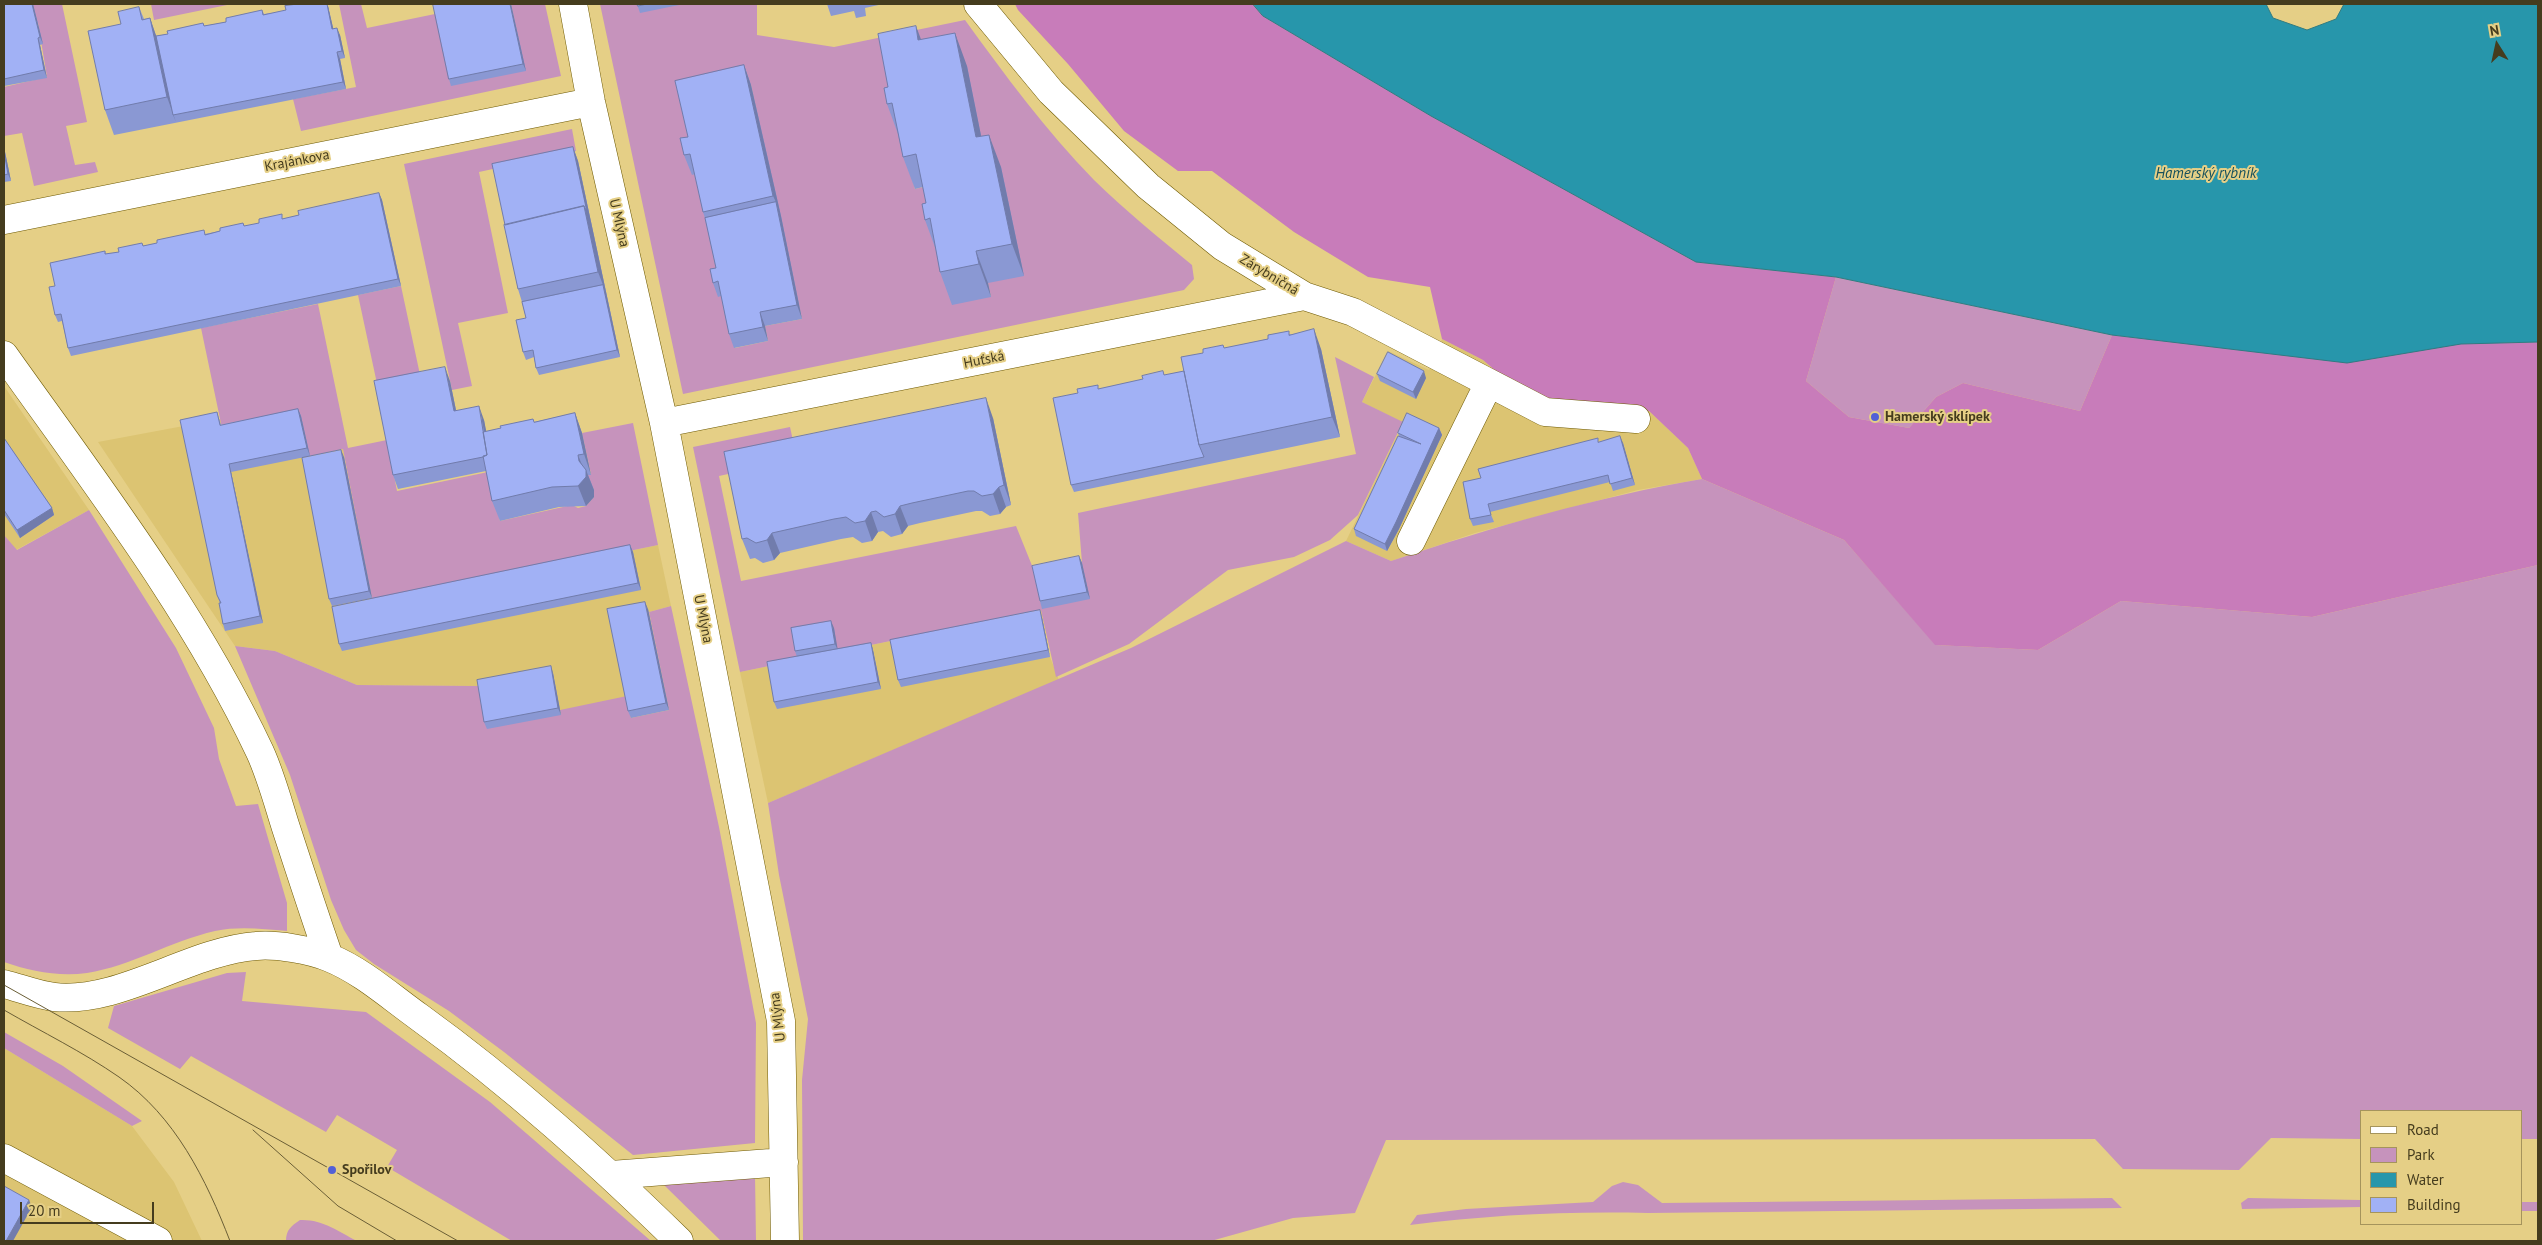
<!DOCTYPE html>
<html>
<head>
<meta charset="utf-8">
<style>
  body { margin:0 }
  #map { position:relative; width:2542px; height:1245px; overflow:hidden; background:#e5cf86; font-family:"PT Sans",sans-serif }
  canvas { display:block }
  .frame { position:absolute; inset:0; border:5px solid #453c1e; pointer-events:none }
  .legend { position:absolute; left:2360px; top:1110px; width:162px; height:115px; box-sizing:border-box; background:#e5cf86; border:1px solid #a5945c; margin:0; padding:6px 9px; list-style:none; font-size:15px; color:#453c1e }
  .legend li { display:flex; align-items:center; gap:10px; height:25px }
  .legend b { width:25px; border:1px solid #a5945c }
  .north { position:absolute; left:2472px; top:20px; width:50px; height:50px; -webkit-text-stroke:4px #e5cf86; paint-order:stroke; rotate:350deg; font-size:14px; font-weight:700; line-height:20px; text-align:center; color:#453c1e }
  .north::after { content:''; display:block; margin:auto; width:18px; height:22px; background:#453c1e; clip-path:polygon(50% 0,100% 100%,50% 72%,0 100%) }
  .scale { position:absolute; left:20px; top:1202px; width:134px; height:22px; box-sizing:border-box; border:2px solid #453c1e; border-top:0; padding-left:6px; font-size:15px; line-height:18px; white-space:nowrap; color:#453c1e; -webkit-text-stroke:4px #e5cf86; paint-order:stroke }
</style>
</head>
<body>
<div id="map">
<canvas width="2542" height="1245"></canvas>
<div class="frame"></div>
<ul class="legend">
<li><b style="height:6px;background:#fff"></b>Road</li>
<li><b style="height:14px;background:#c693bc"></b>Park</li>
<li><b style="height:14px;background:#2796ab"></b>Water</li>
<li><b style="height:14px;background:#a1b1f5"></b>Building</li>
</ul>
<div class="north">N</div>
<div class="scale">20 m</div>
</div>
<script>
const g = document.querySelector('canvas').getContext('2d');
g.lineJoin = 'round';
function fill(path, color) {
  g.fillStyle = color;
  g.fill(path, 'evenodd');
}
function stroke(path, color, width, dash) {
  g.strokeStyle = color;
  g.lineWidth = width;
  g.lineCap = dash ? 'butt' : 'round';
  g.setLineDash(dash || []);
  g.stroke(path);
}
function drawText(font, color, halo, rows, align = 'center') {
  g.font = font + ' "PT Sans",sans-serif';
  g.lineWidth = 4;
  g.setLineDash([]);
  g.textBaseline = 'middle';
  g.strokeStyle = halo;
  g.fillStyle = color;
  for (const [text, x, y, turn = 0] of rows) {
    g.save();
    g.translate(x, y);
    g.rotate((+turn || 0) * Math.PI / 180);
    g.textAlign = isNaN(turn) ? turn : align;
    if (halo) g.strokeText(text, 0, 0);
    g.fillText(text, 0, 0);
    g.restore();
  }
}
fill(new Path2D(`
  M1442 339 1483 360 1520 392 1599 408 1649 411 1688 448 1702 479 1638 490 1475 533 1391 561 1346 541 1403 423 1362 402 1388 351 1429 370Z
  M4 386 89 510 16 550 4 535Z
  M221 419 223 432 343 449 374 604 658 545 671 606 649 612 669 710 631 718 560 711 561 715 487 729 479 686 357 685 275 651 235 646 98 442Z
  M1042 610 1050 657 1059 680 768 803 740 672Z
  M4 1048 132 1126 174 1182 202 1241H4Z`), '#dcc472');
fill(new Path2D(`
  M31 4H62L87 122 66 126 75 165 95 162 98 172 34 186 22 133 4 136V87L47 77 38 23H36Z
  M151 4H232L154 20Z
  M339 4H361L367 28 435 14 525 71 511 4H545L561 76 301 131 293 99 356 87Z
  M600 4H757V35L834 47 965 20C1005 75 1046 131 1094 180 1125 210 1159 238 1192 265L1194 279 1184 290 683 394ZM751 85 802 319 765 326 768 341 735 348 695 157ZM896 120 988 283 991 297 928 186 915 189Z
  M572 129 576 151 479 172 508 313 458 323 472 386 452 390 404 164Z
  M1836 277 2112 335 2080 411 1963 383 1936 397 1909 428 1849 417 1806 381Z
  M401 286 422 384 379 393 358 295Z
  M318 304 348 448 387 440 397 491 488 472 500 521 572 505 578 508 586 506 594 497V490L586 475 591 474 582 433 633 423 658 545 373 604 343 449 310 456 223 433 201 328Z
  M1335 357 1374 377 1362 402 1403 422 1358 515 1330 540 1294 557 1228 570 1129 644 1056 677 1041 610 740 672 693 447 790 427 797 459 719 476 741 581 1016 526 1035 573 1082 563 1078 513 1356 454Z
  M1702 479 1844 540 1936 645 2038 650 2121 601 2312 617 2538 565V1139H2521V1111H2361V1139L2271 1138 2239 1170 2123 1169 2095 1139 1386 1140 1355 1213 1293 1218 1211 1241H803L802 1080 808 1019 779 875 768 803 1131 648 1346 541 1391 561C1493 527 1596 497 1702 479Z
  M89 510 176 648 214 728 219 759 236 806 258 804 287 903V931C263 929 239 926 215 931 171 941 131 966 87 973 58 977 30 971 4 962V535L17 550Z
  M671 606 719 827 756 1023 755 1143 633 1155 504 1052 449 1011 374 964 356 950 344 930 331 900 290 775 235 646 275 651 357 685 479 686 561 715 560 710 627 696 631 718 669 710 649 612Z
  M246 972 242 1001 366 1012 490 1102 651 1241H512L387 1167 397 1150 337 1115 326 1132 191 1056 180 1069 108 1028 114 1006 227 973Z
  M4 1032 63 1066 142 1121 132 1126 4 1048Z
  M755 1175 756 1241H721L664 1185Z
  M1623 1182 1638 1185 1662 1203 2112 1198 2122 1208 1648 1213C1568 1211 1489 1215 1410 1225L1417 1215 1466 1209 1593 1202 1612 1186Z
  M2248 1198 2361 1200V1207L2242 1209 2241 1203Z
  M2521 1202H2538V1211H2521Z
  M300 1220C322 1219 338 1231 357 1241H286C286 1230 291 1226 300 1220Z`), '#c693bc');
fill(new Path2D(`
  M1015 4H1253L1263 16 1431 116 1696 262 1836 277 1806 381 1849 417 1909 428 1936 397 1963 383 2080 411 2112 335 2223 347 2538 342V565L2312 617 2121 601 2038 650 1935 645 1844 540 1702 479 1688 448 1649 411 1599 408 1520 392 1483 360 1442 339 1430 287 1368 277 1294 232 1212 171H1178L1124 131 1068 64 1018 10Z`), '#c87cba');
const water = new Path2D(`
  M1253 4H2266L2273 18 2307 30 2336 19 2344 4H2538V342L2461 344 2347 363 2112 335 1836 277 1696 262 1431 116 1263 16Z`);
fill(water, '#2796ab');
stroke(water, '#307b81', 1);
const minor = new Path2D(`
  M573 4 591 102 664 423 781 1021 785 1241
  M978 4 1051 92 1148 186 1222 246 1304 296 1353 312 1545 412 1636 419
  M4 220 591 102
  M4 355C95 483 193 610 260 752 271 776 278 803 286 828 300 871 314 914 329 957
  M664 423 1304 296
  M1411 541 1489 383
  M4 984C20 988 37 995 54 997 120 1004 190 951 256 946 276 944 311 950 330 958 362 971 391 997 419 1017 513 1085 596 1160 679 1241
  M4 1158 158 1241
  M611 1175 784 1162`);
stroke(minor, '#6e5a03', 29);
stroke(minor, '#fff', 28);
stroke(new Path2D(`
  M4 985 458 1241
  M4 1010C42 1032 83 1052 119 1077 175 1116 206 1179 230 1241
  M253 1130 338 1206 397 1241`), '#6a5e36', 1);
fill(new Path2D(`
  M4 4H33L43 44 40 45 47 78 4 86Z
  M511 4 526 71 451 86 449 79Z
  M637 4H684L640 13Z
  M827 4H883L865 8 866 16 856 18 854 11 831 16Z
  M328 6 333 28 340 35 345 58 340 59 346 89 114 135 105 110 121 24 139 7 144 19 150 18 156 36 168 34 203 23 204 26 226 22 262 10 264 14Z
  M921 39 967 66 981 136 1001 167 1024 276 988 283 991 297 952 305 940 272 936 250 925 220 926 203 923 187 915 189 903 157 898 134 887 104 888 87Z
  M744 65 751 85 781 216 802 319 765 326 768 341 734 348 729 334 721 296 718 297 713 283 716 268 705 218 703 212 695 174 692 175 684 155 688 137Z
  M4 147 11 181 4 182Z
  M573 147 578 161 620 357 539 375 536 368 534 357 526 360 523 352 526 318 522 302 518 289 505 225Z
  M379 193 382 200 401 286 71 356 68 348 62 321 58 322 55 315V286L105 251 106 254 119 252 143 246 220 231 243 223 244 226 283 219 299 215Z
  M1290 334 1321 349 1340 437 1074 492 1071 485 1099 389 1184 371 1203 353Z
  M1377 374 1426 378 1416 399 1380 381Z
  M450 381 456 410 484 420 486 432 501 428 533 419 534 422 575 413 582 433 591 475H588L594 490V497L586 506 559 507 500 521 492 501 486 471 398 489 393 475Z
  M298 409 301 416 310 456 231 472 263 623 225 631 223 624 220 603 217 595V412L221 425Z
  M993 418 1011 505 1006 507 1000 514 990 516 982 511H976L920 523 908 526 902 534 891 537 883 531 878 532 872 541 862 543 853 537 841 539 780 553 774 560 763 563 755 558 750 559 742 539Z
  M1439 428 1442 435 1399 529 1387 551 1356 536 1354 529 1399 436 1398 433Z
  M4 438 52 508 54 515 20 538 4 514Z
  M1600 442 1623 443 1635 485 1613 491 1610 482 1490 512 1494 522 1473 526 1470 519 1481 478Z
  M344 457 372 598 332 606 329 599Z
  M630 545 633 552 641 590 342 651 339 644Z
  M1079 556 1082 563 1090 599 1042 609 1040 601Z
  M648 609 669 710 631 718 628 711Z
  M1042 618 1050 657 901 687 898 680Z
  M834 628 837 649 871 643 873 650 881 689 777 709 774 702 797 657 795 651Z
  M553 673 561 715 487 729 484 722Z`), '#8a98d3');
fill(new Path2D(`
  M32 4H33L43 44 40 37Z
  M327 4 328 6 335 36 332 29Z
  M510 4H511L526 71 523 64Z
  M150 18 159 44 173 115 176 122 167 97Z
  M916 26 928 58 918 40Z
  M337 28 340 35 345 58 342 51Z
  M955 33 967 66 988 170 976 137Z
  M38 38 40 45 47 78 44 70Z
  M337 52 340 59 346 89 343 82Z
  M744 65 751 85 781 216 802 319 797 305 776 202 773 196Z
  M989 135 1001 167 1024 276 1012 244Z
  M4 147 11 181 8 174 4 152Z
  M573 147 578 161 620 357 617 350 603 285 598 272 584 206Z
  M379 193 382 200 401 286 398 279Z
  M976 251 988 283 991 297 979 264Z
  M760 312 765 326 768 341 763 327Z
  M1314 329 1321 349 1340 437 1332 417Z
  M445 367 450 381 459 425 454 411Z
  M1424 371 1426 378 1416 399 1413 392Z
  M986 398 993 418 1011 505 1004 485Z
  M479 406 484 420 494 470 489 456Z
  M298 409 301 416 310 456 307 448Z
  M575 413 582 433 591 475 584 454Z
  M1439 428 1442 435 1399 529 1387 551 1385 544Z
  M1620 436 1623 443 1635 485 1632 478Z
  M341 450 344 457 372 598 369 591Z
  M578 455 586 475V470L594 490V497L586 506 578 486 579 461Z
  M229 464 231 472 263 623 260 616Z
  M999 487 1006 507 1000 514 993 494Z
  M900 506 908 526 902 534 895 514Z
  M52 508 54 515 20 538 17 530Z
  M871 512 878 532 872 541 865 521Z
  M772 533 780 553 774 560 767 540Z
  M630 545 633 552 641 590 638 583Z
  M1079 556 1082 563 1090 599 1087 592Z
  M645 602 648 609 669 710 666 703Z
  M1040 610 1042 618 1050 657 1048 650Z
  M831 621 834 628 838 651 835 644Z
  M871 643 873 650 881 689 878 682Z
  M551 666 553 673 561 715 558 708Z
  M29 1200 32 1207 13 1241H6Z`), '#717cac');
const building = new Path2D(`
  M4 4H32L40 37 38 38 44 70 4 79Z
  M298 4H327L332 29 337 28 342 51 337 52 343 82 173 115 156 36 168 34 167 31 203 23 204 26 226 22V18L262 10 263 15 286 10 285 6Z
  M433 4H510L523 64 449 79Z
  M637 4H647L638 6Z
  M139 7 142 20 150 18 167 97 105 110 88 31 121 24 118 12Z
  M916 26 918 40 955 33 976 137 989 135 1012 244 976 251 979 264 940 272 930 218 925 220 922 204 926 203 916 154 903 157 892 103 887 104 884 88 888 87 878 34Z
  M744 65 773 196 703 212 690 154 684 155 680 138 688 137 675 81Z
  M573 147 587 212 584 206 505 225 492 164Z
  M4 152 8 174 4 175Z
  M379 193 398 279 68 348 61 314 55 315 49 287 55 286 50 263 105 251V254L119 252 118 248 142 243 143 246 157 243V240L204 230 205 235 220 231V228L243 223 244 226 259 223V219L282 214V219L299 215 298 211Z
  M776 202 797 305 760 312 763 327 729 334 718 281 713 283 710 269 716 268 705 218Z
  M584 206 598 272 518 289 504 225Z
  M603 285 617 350 536 368 533 350 523 352 516 320 526 318 522 302Z
  M1314 329 1332 417 1199 445 1181 357 1203 353V349L1223 345 1224 348 1268 339V335L1289 331V335Z
  M1388 352 1424 371 1413 392 1377 374Z
  M445 367 454 411 479 406 487 455 483 457 393 475 374 381Z
  M1163 371 1164 375 1184 371 1199 445 1204 457 1071 485 1053 398 1078 393 1077 389 1098 385V389L1143 379 1142 376Z
  M986 398 1004 485 999 487 993 494 982 496 974 491H968L912 503 900 506 895 514 884 517 876 511 871 512 865 521 855 523 846 517 834 519 772 533 767 540 756 543 747 538 742 539 724 452Z
  M298 409 307 448 229 464 260 616 223 624 219 603H221L217 595 180 420 217 412 220 425Z
  M575 413 584 454 578 455 579 461 586 470V477L578 486 552 487 492 501 483 456 487 455 483 432 501 428 500 426 533 419 534 422Z
  M1407 413 1439 428 1396 522 1385 544 1354 529 1398 436 1421 444 1398 433Z
  M1620 436 1632 478 1610 484 1608 475 1488 504 1491 515 1470 519 1463 482 1481 478 1478 469 1598 438V442Z
  M4 438 52 508 17 530 4 510Z
  M341 450 369 591 329 599 302 458Z
  M630 545 638 583 339 644 332 607Z
  M1079 556 1087 592 1040 601 1032 566Z
  M645 602 666 703 628 711 607 609Z
  M1040 610 1048 650 898 680 890 640Z
  M831 621 835 644 795 651 791 628Z
  M871 643 878 682 774 702 767 662Z
  M551 666 558 708 484 722 477 680Z
  M4 1186 29 1200 6 1241H4Z`);
fill(building, '#a1b1f5');
stroke(building, '#717cac', 1);
for (const [x, y, r, color] of [
  [1875,417,5,"#5360d6"],
  [332,1170,5,"#5360d6"]
]) {
  const dot = new Path2D();
  dot.arc(x, y, r, 0, 2 * Math.PI);
  g.fillStyle = color;
  g.fill(dot);
  stroke(dot, '#e5cf86', 2);
}
drawText('14px', '#453c1e', '#e5cf86', [
  ["Krajánkova",297,161,-11],
  ["U Mlýna",619,223,77],
  ["Zárybničná",1269,275,31],
  ["Huťská",984,360,-11],
  ["U Mlýna",703,619,79],
  ["U Mlýna",778,1017,-97]
]);
drawText('bold 14px', '#453c1e', '#e5cf86', [
  ["Hamerský sklípek",1885,417],
  ["Spořilov",342,1170]
], 'left');
drawText('italic 15px', '#15505c', '#e5cf86', [
  ["Hamerský rybník",2206,174]
]);
</script>
</body>
</html>
